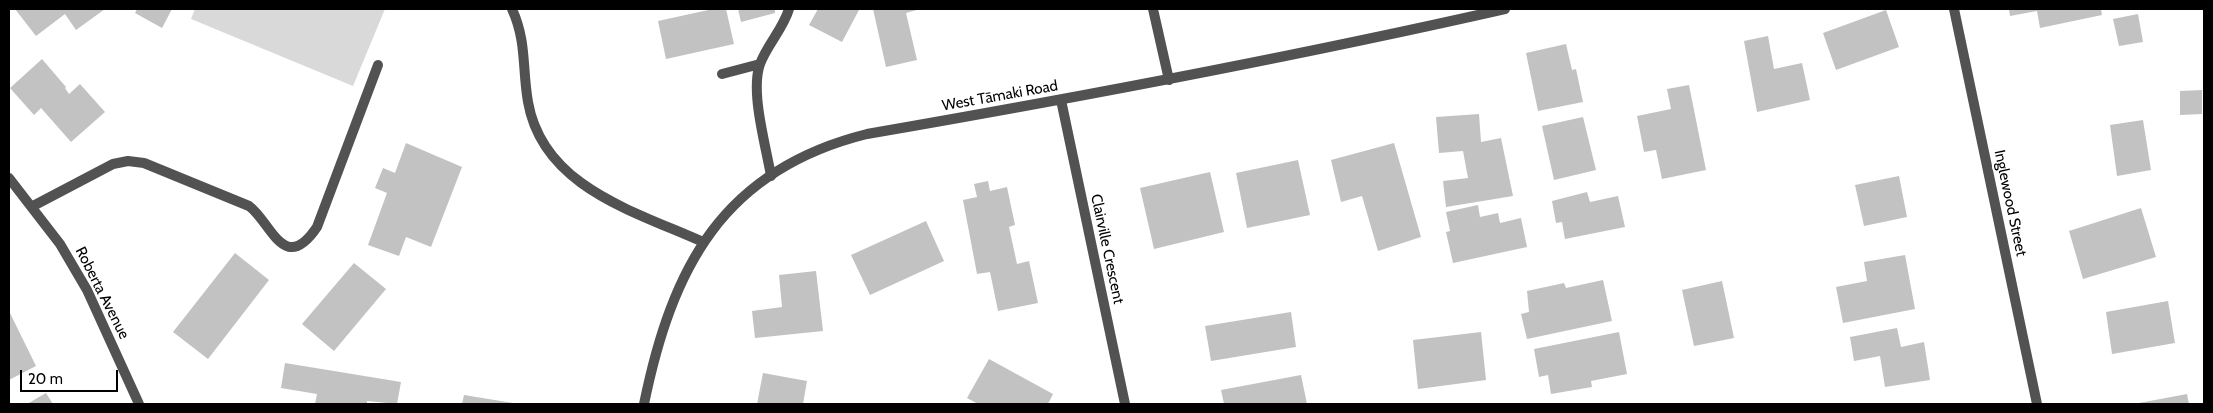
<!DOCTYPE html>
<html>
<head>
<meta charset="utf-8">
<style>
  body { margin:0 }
  #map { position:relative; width:2213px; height:413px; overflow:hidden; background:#fff; font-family:Cabin,sans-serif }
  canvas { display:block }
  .frame { position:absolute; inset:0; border:10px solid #000; pointer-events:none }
  .scale { position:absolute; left:20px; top:370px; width:98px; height:22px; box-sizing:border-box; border:2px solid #000; border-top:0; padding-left:6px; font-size:15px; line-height:18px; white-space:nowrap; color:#000; -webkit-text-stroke:4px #fff; paint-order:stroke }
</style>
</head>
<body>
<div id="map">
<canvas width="2213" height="413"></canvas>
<div class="frame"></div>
<div class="scale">20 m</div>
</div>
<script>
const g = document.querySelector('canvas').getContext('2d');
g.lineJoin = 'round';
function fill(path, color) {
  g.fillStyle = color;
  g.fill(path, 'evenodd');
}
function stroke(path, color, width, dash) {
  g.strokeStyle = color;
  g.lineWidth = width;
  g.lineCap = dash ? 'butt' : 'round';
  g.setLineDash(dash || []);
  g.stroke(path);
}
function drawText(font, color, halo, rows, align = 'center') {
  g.font = font + ' Cabin,sans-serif';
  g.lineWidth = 4;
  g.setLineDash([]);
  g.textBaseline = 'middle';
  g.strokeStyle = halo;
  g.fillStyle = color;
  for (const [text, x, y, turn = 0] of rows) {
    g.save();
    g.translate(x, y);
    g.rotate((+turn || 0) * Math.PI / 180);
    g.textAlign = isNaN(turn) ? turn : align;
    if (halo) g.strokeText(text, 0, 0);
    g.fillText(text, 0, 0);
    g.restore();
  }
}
fill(new Path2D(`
  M195 9H385L353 86 191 19Z`), '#d9d9d9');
fill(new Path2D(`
  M15 9H105L76 30 65 14 36 36Z
  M137 9H172L162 28 135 13Z
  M713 9H726L734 44 666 59 658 21Z
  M738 9H775V13L741 22Z
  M818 9H857L859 10 842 42 809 25Z
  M873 9H920L906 13 917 60 886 67Z
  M2009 9H2101L2102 15 2040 28 2037 11 2010 16Z
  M1886 10 1899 47 1836 70 1823 33Z
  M2138 14 2143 42 2119 46 2113 19Z
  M1768 36 1774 69 1802 63 1810 100 1757 112 1744 41Z
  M1566 44 1572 70 1576 69 1583 102 1538 111 1526 53Z
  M42 59 66 87 65 88 69 94 80 84 105 112 71 142 41 108 34 115 10 88Z
  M1689 85 1706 170 1662 179 1656 150 1644 152 1637 116 1671 109 1667 89Z
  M2202 90V114L2180 115V91Z
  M1479 114 1481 142 1501 138 1513 196 1446 207 1443 181 1468 178 1463 151 1439 153 1436 117Z
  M1583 117 1596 170 1554 180 1542 126Z
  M2143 120 2151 170 2117 176 2110 125Z
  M406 143 462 167 431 247 406 237 399 256 368 245 387 193 375 188 383 168 395 173Z
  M1394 143 1421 237 1378 251 1362 196 1341 202 1331 160Z
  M1298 160 1310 215 1247 228 1236 173Z
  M1210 172 1224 232 1154 249 1140 188Z
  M1899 176 1907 217 1864 226 1855 185Z
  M988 181 990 191 1007 187 1015 225 1009 227 1017 264 1029 261 1038 303 998 311 990 272 977 274 963 200 977 197 974 184Z
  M1587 192 1590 202 1618 196 1625 227 1565 239 1562 222 1556 223 1552 201Z
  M1478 205 1480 217 1498 213 1500 223 1521 218 1527 247 1453 263 1446 232 1450 231 1446 212Z
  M2141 208 2156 257 2083 279 2069 231Z
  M926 221 944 261 870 295 851 255Z
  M235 253 269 280 208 359 173 332Z
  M1905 255 1915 309 1843 323 1836 287 1867 281 1864 262Z
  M354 263 386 289 334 351 302 324Z
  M816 271 823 331 755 338 752 311 782 307 779 275Z
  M1603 280 1612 321 1527 339 1521 314 1529 312 1527 291 1564 283 1566 288Z
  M1722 281 1734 338 1694 346 1682 290Z
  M2168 301 2175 343 2112 354 2106 312Z
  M9 311 36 366 9 380Z
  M1291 312 1296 347 1211 361 1205 326Z
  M1897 328 1901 347 1924 342 1930 380 1885 387 1880 356 1854 361 1850 337Z
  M1481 332 1486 380 1418 389 1413 340Z
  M1619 332 1627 374 1591 381 1592 387 1551 394 1548 375 1539 377 1534 349Z
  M989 359 1053 394 1048 404H978L967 398Z
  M285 363 401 382 397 404 367 401V404H315L317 394 281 388Z
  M763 373 807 381 803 404H757Z
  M1301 375 1307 404H1224L1221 390Z
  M46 393 53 404H27Z
  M2187 394 2189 404H2139V403Z
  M464 395 513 403V404H462Z`), '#c2c2c2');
stroke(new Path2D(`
  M512 9C527 42 522 68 528 102 543 187 634 211 703 242
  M722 74 760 64
  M771 176C766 146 750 92 760 64 767 45 783 29 789 9
  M33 206 113 164 128 161 144 163 249 206C271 222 284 276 317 227L378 65`), '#525252', 10);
stroke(new Path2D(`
  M1153 9 1169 80
  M1954 9 2037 404
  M1061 100 1125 404
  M644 404C672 268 722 170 867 134 1081 97 1293 57 1505 9`), '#525252', 10);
stroke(new Path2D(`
  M9 178 60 244 87 290 139 404`), '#525252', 10);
drawText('15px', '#000', '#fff', [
  ["West Tāmaki Road",1000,96,-10],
  ["Inglewood Street",2010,203,78],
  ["Clairville Crescent",1107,249,78],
  ["Roberta Avenue",102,293,63]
]);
</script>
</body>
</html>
